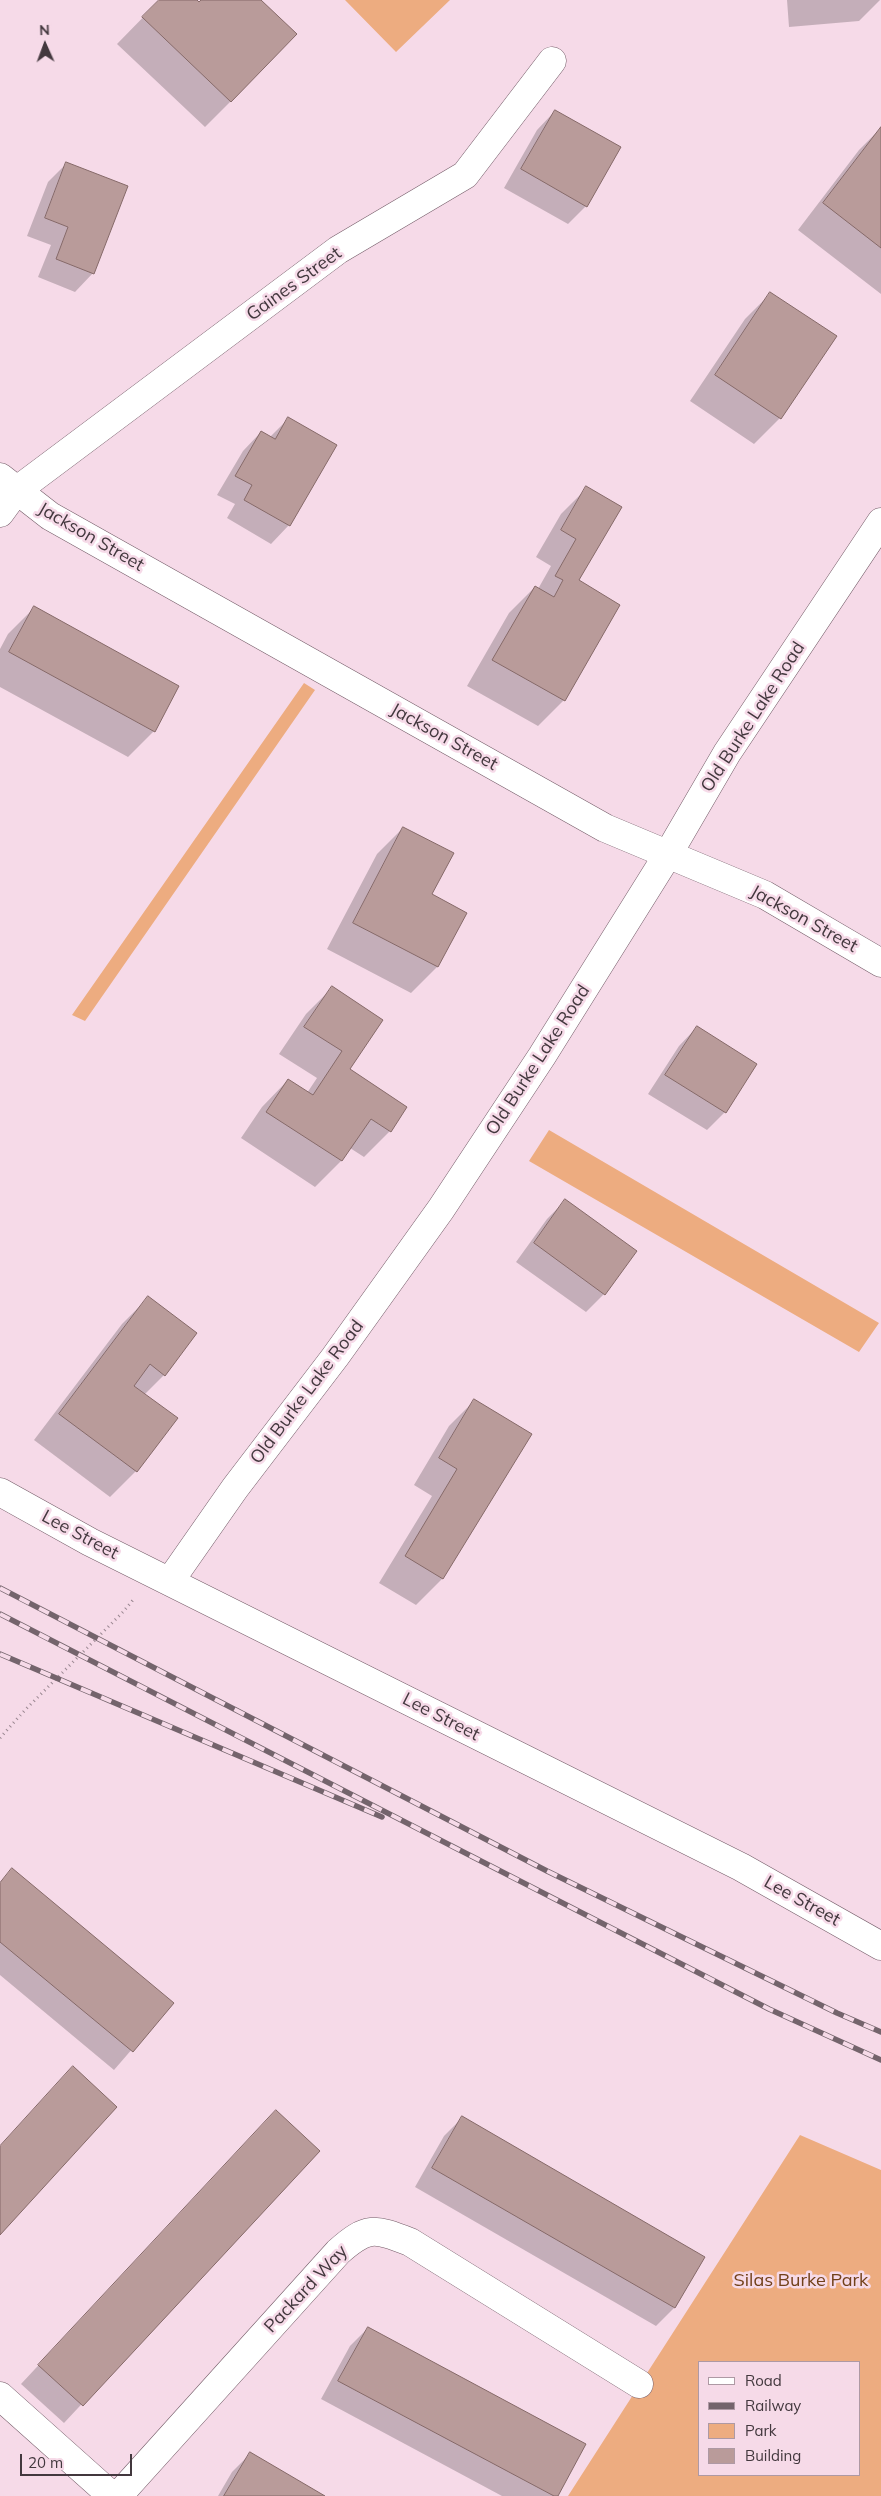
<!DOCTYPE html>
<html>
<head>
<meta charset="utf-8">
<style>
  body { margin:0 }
  #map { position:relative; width:881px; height:2496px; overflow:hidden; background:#f6dae8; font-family:Mulish,sans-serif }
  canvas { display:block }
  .legend { position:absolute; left:698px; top:2361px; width:162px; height:115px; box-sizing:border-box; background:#f6dae8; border:1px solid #ae99a4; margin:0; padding:6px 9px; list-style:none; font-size:15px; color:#43383e }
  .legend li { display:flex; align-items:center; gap:10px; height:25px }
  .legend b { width:25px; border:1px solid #ae99a4 }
  .north { position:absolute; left:20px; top:20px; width:50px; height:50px; -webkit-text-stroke:4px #f6dae8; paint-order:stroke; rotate:358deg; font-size:14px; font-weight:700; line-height:20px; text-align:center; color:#43383e }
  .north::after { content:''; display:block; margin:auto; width:18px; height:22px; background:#43383e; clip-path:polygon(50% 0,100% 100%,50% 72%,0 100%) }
  .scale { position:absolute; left:20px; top:2454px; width:112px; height:22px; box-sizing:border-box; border:2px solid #43383e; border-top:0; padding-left:6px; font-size:15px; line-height:18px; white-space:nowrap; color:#43383e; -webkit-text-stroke:4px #f6dae8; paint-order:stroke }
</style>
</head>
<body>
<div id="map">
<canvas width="881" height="2496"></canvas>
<ul class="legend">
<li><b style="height:6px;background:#fff"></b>Road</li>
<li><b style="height:6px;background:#74646c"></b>Railway</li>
<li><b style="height:14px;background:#edac80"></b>Park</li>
<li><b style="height:14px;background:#b99b9a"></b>Building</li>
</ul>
<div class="north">N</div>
<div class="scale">20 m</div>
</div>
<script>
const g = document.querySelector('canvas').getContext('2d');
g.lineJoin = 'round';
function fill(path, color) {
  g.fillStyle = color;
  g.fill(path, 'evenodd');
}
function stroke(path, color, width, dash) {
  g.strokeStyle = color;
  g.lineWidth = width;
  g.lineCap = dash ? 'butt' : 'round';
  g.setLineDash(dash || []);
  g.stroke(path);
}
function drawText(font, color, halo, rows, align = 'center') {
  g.font = font + ' Mulish,sans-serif';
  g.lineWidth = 5;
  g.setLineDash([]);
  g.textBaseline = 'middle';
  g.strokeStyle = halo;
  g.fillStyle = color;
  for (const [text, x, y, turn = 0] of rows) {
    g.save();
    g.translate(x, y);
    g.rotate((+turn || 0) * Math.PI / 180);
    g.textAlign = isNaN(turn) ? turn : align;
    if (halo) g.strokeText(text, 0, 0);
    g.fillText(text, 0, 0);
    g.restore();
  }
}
fill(new Path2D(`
  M345 0H450L396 52Z
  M304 683 315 690 85 1021 72 1015Z
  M549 1130 879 1323 859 1352 529 1161Z
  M800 2135 881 2170V2496H568ZM700 2362H860V2475H700Z`), '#edac80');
fill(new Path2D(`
  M160 0H195L198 3 202 0H259L231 101 205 127 117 44Z
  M787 0H880L859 21 789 27Z
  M555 111 586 206 568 224 504 188 537 130Z
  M881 128V294L798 230 859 150Z
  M66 164 93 273 75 292 38 277 51 245 27 236 48 182Z
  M771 293 780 418 754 444 690 401 745 319Z
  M289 418V525L271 544 227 518 235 504 217 495 243 451 261 432 270 437Z
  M587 488 577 581 619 605 564 700 538 726 467 686 509 613 535 587 538 589 551 566 536 557 561 514Z
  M34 608 154 731 128 757 0 687V649L8 634Z
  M403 828 437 967 411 993 327 949 377 854Z
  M332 988 348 1070 406 1108 390 1131 364 1157 350 1148 341 1161 315 1187 241 1138 262 1107 288 1080 307 1093 317 1078 279 1054 306 1014Z
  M697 1027 725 1112 707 1130 648 1094 679 1046Z
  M565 1201 604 1294 586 1312 516 1262 547 1219Z
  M148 1298 164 1375 144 1395 136 1471 110 1497 34 1440 122 1324Z
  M475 1400 530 1434 442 1579 416 1605 379 1583 432 1496 414 1485 449 1426Z
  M12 1870 172 2003 114 2070 0 1975V1882Z
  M462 2118 674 2308 656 2326 415 2187 444 2136Z
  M258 2130 318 2151 64 2423 21 2384Z
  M368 2328 557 2496H502L321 2399 350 2346Z
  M250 2454 323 2496H218L232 2472Z`), '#0003');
const building = new Path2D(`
  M159 0H197L199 2 201 0H261L297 34 231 102 142 17Z
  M555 110 621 147 587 207 521 169Z
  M881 127V248L823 203Z
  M66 162 128 186 94 274 56 259 68 227 45 218Z
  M770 292 837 336 781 419 715 375Z
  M288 417 337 445 290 526 244 500 252 485 235 476 261 431 275 439Z
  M586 486 622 507 579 580 620 605 565 701 492 660 535 586 554 597 563 580 555 576 576 539 561 530Z
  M34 606 179 686 155 732 9 652Z
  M403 827 454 853 432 894 467 913 438 967 353 923Z
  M332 986 383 1020 350 1069 407 1107 391 1132 371 1119 342 1161 266 1112 288 1079 313 1095 342 1051 304 1027Z
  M697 1026 757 1064 726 1113 665 1075Z
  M565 1199 637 1251 605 1295 534 1243Z
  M148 1296 197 1333 165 1376 150 1364 134 1386 178 1418 137 1472 59 1414Z
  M474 1399 532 1434 443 1579 405 1556 457 1469 439 1458Z
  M12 1868 174 2003 133 2052 0 1942V1883Z
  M73 2066 117 2107 0 2235V2146Z
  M276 2110 320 2151 83 2406 38 2365Z
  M462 2116 705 2257 675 2308 432 2168Z
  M368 2327 586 2444 558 2496H554L338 2381Z
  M250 2452 325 2496H224Z`);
fill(building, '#b99b9a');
stroke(building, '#856968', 1);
const minor = new Path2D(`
  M0 477 50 516 605 828 765 895 881 963
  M0 513 16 491 338 250 465 175 552 61
  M0 1492 90 1542 741 1867 881 1946
  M170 1581 235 1488 335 1357 441 1209 542 1056 667 856 727 753 881 522
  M0 2396 112 2496
  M118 2496 338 2252C367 2226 374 2228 410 2242L639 2384`);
stroke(minor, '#745c68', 29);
stroke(new Path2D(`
  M0 1738 25 1710 123 1612 133 1600`), '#9a8791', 3, [1, 4]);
stroke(minor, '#fff', 28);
const rail = new Path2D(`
  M0 1588 547 1871 837 2013 881 2032
  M0 1614 769 2009 881 2060
  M0 1654 382 1817`);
stroke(rail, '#74646c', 5.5);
stroke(rail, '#f6dae8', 4, [11]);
drawText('18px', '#43383e', '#f6dae8', [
  ["Gaines Street",294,284,-36],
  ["Jackson Street",91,537,30],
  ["Old Burke Lake Road",753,717,-57],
  ["Jackson Street",444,737,29],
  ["Jackson Street",804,919,29],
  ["Old Burke Lake Road",538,1060,-57],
  ["Old Burke Lake Road",307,1392,-53],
  ["Lee Street",80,1535,28],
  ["Lee Street",441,1717,27],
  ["Lee Street",802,1901,29],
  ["Packard Way",306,2289,-47]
]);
drawText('18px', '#724019', '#f6dae8', [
  ["Silas Burke Park",801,2281]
]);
</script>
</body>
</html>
